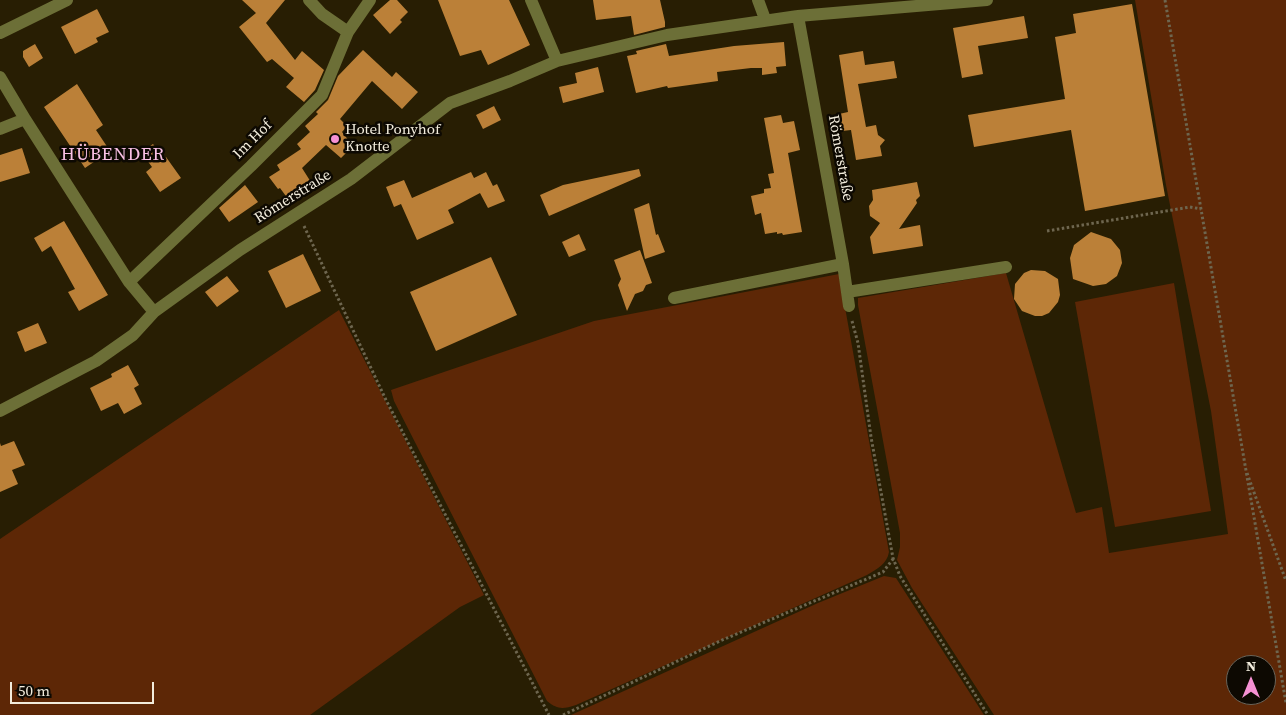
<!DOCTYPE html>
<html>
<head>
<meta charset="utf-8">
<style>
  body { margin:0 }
  #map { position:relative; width:1286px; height:715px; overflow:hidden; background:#281e03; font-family:"Source Serif 4",serif }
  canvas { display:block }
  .north { position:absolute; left:1226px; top:655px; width:50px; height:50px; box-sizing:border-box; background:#0d0902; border:1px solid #696459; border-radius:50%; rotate:0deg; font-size:14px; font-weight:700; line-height:20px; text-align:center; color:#f2ecdc }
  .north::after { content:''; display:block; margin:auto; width:18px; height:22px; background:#f591d3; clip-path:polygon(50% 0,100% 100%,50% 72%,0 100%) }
  .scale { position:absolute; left:10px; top:682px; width:144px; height:22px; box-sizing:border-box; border:2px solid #f2ecdc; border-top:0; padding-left:6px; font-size:15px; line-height:18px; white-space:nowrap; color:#f2ecdc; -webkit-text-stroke:4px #0d0902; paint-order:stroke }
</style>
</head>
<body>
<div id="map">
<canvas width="1286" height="715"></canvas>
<div class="north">N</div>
<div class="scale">50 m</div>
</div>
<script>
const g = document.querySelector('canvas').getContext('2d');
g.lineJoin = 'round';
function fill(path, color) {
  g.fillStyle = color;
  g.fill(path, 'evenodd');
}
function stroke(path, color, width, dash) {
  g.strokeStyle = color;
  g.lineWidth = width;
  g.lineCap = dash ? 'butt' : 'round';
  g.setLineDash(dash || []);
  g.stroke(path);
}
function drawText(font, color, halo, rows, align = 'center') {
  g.font = font + ' "Source Serif 4",serif';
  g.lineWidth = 5;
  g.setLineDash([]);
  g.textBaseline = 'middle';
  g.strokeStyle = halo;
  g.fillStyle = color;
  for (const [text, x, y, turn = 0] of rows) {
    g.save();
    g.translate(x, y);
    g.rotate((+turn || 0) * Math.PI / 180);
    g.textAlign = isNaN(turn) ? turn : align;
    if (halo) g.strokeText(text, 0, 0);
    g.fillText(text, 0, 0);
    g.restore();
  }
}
fill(new Path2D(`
  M1135 0H1286V715H994L912 588 897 560 900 547V533L858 305V298L1006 273 1076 513 1102 507 1109 553 1228 534 1211 411 1166 185ZM1236 665H1266V695H1236Z
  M839 274 889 552C887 564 877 569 867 575L576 705C563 709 558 710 547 701L394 401 391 390 594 321Z
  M1174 283 1211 511 1115 527 1075 302Z
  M339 310 484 595 460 607 310 715H0V539Z
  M884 576 896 578 984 715H571L818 603Z`), '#5d2706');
fill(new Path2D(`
  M242 0H285L266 23 295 60 302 51 324 70 315 90 304 102 286 87 294 78 272 59 267 62 239 27 256 13Z
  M390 0H397L408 12 400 20 402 22 390 34 373 15Z
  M438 0H509L530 45 488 65 481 50 460 56Z
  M593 0H660L665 22V27L634 35 631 16 596 20Z
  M1132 4 1165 196 1085 211 1071 130 974 147 968 115 1065 99 1055 37 1076 33 1073 14Z
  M97 9 109 32 96 38 98 42 75 54 61 27Z
  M1024 16 1028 38 978 46 983 74 962 78 953 28Z
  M784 42 786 66 776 67 777 73 762 75V68H751L717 72 718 81 668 88 667 86 636 93 627 56 637 54 636 51 666 44 669 56 734 46Z
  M35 44 43 58 29 67 23 57V51Z
  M363 50 392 77 396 72 418 92 402 109 372 81 340 119 347 126 342 132 353 146 341 158 326 145 302 168 314 187 291 203 280 188 278 189 269 177 280 170 277 165 301 149 297 144 310 132 305 126 318 114 316 112 328 100 338 76Z
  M863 51 865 65 894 61 897 78 858 84 866 127 876 125 878 135 885 140 880 146 882 156 856 160 851 130 842 131 839 114 848 112 839 55Z
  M598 67 604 92 563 103 559 87 577 83 575 73Z
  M77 84 103 125 96 130 110 151 85 168 44 107Z
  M494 106 501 120 483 129 476 115Z
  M781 115 783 123 794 121 800 150 788 153 802 232 783 235 782 233 777 234V232L765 234 761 213 755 215 751 196 764 193V189L771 188 768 174 774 173 764 118Z
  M153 144 164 159 166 157 181 178 160 192 146 172 152 167 141 152Z
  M22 148 30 173 0 182V155Z
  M639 169 641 176 549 216 540 195 563 185Z
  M471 172 474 178 486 172 493 186 497 184 505 201 488 208 480 193 448 210 454 223 417 240 401 204 394 207 386 187 404 180 412 198Z
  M917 182 920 196 916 200 917 203 899 229 920 225 923 246 873 254 870 237 880 223 870 216 869 206 873 200 872 190Z
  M245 185 258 202 229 222 219 208Z
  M649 203 656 235 658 234 665 252 645 259 634 209Z
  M64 221 108 295 79 311 68 292 75 289 51 246 42 252 34 238Z
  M1091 232 1111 239 1120 250 1122 263 1117 276 1106 284 1093 286 1073 279 1070 258 1074 245Z
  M579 234 586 250 569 257 562 242Z
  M640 250 652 283 646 285 643 291 635 294 627 311 618 285 621 279 614 260Z
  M303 254 321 291 286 308 268 271Z
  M491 257 517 315 436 351 410 292Z
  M1031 270 1045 271 1058 279 1060 295 1058 302 1049 313 1042 316H1035L1022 311 1014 299 1015 284 1024 273Z
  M227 276 239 291 217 307 205 292Z
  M38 323 47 343 25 352 17 332Z
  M128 365 139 385 134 388 142 404 124 414 118 403 101 411 90 388 112 377 111 374Z
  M14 441 25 465 12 470 18 484 0 492V443L1 446Z`), '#bb8038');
stroke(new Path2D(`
  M1165 0 1286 703
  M304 226 386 400 549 715
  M1047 231 1190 207 1201 209
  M852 321 858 343 871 437 893 558 900 576 988 715
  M1247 473 1286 581
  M563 715 720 641 883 572 893 559`), '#6e664f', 3, [2.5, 2.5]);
stroke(new Path2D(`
  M309 0 322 14 348 32
  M531 0 557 61
  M758 0 765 19
  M798 16 843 264 849 306
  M0 33 67 0
  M0 77 25 119
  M0 129 25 119 129 282 154 312
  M129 282 251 166 322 95 348 32 370 0
  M847 292 1006 267
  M674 298 843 264
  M0 411 96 361 133 335 154 312 240 250 351 179 450 103 510 81 557 61 667 35 798 16 987 0`), '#6c6f37', 12);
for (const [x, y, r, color] of [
  [335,139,5,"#f591d3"]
]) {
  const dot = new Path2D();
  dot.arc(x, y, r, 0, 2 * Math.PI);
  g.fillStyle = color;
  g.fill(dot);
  stroke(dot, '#0d0902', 2);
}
drawText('15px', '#f2ecdc', '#0d0902', [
  ["Hotel Ponyhof",345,130],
  ["Knotte",345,147]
], 'left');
drawText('15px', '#f2ecdc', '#0d0902', [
  ["Im Hof",253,140,-45],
  ["Römerstraße",840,158,80],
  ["Römerstraße",293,197,-32]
]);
g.letterSpacing = '1px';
drawText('18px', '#fac1e5', '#0d0902', [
  ["HÜBENDER",113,155]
]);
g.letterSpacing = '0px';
</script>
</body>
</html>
